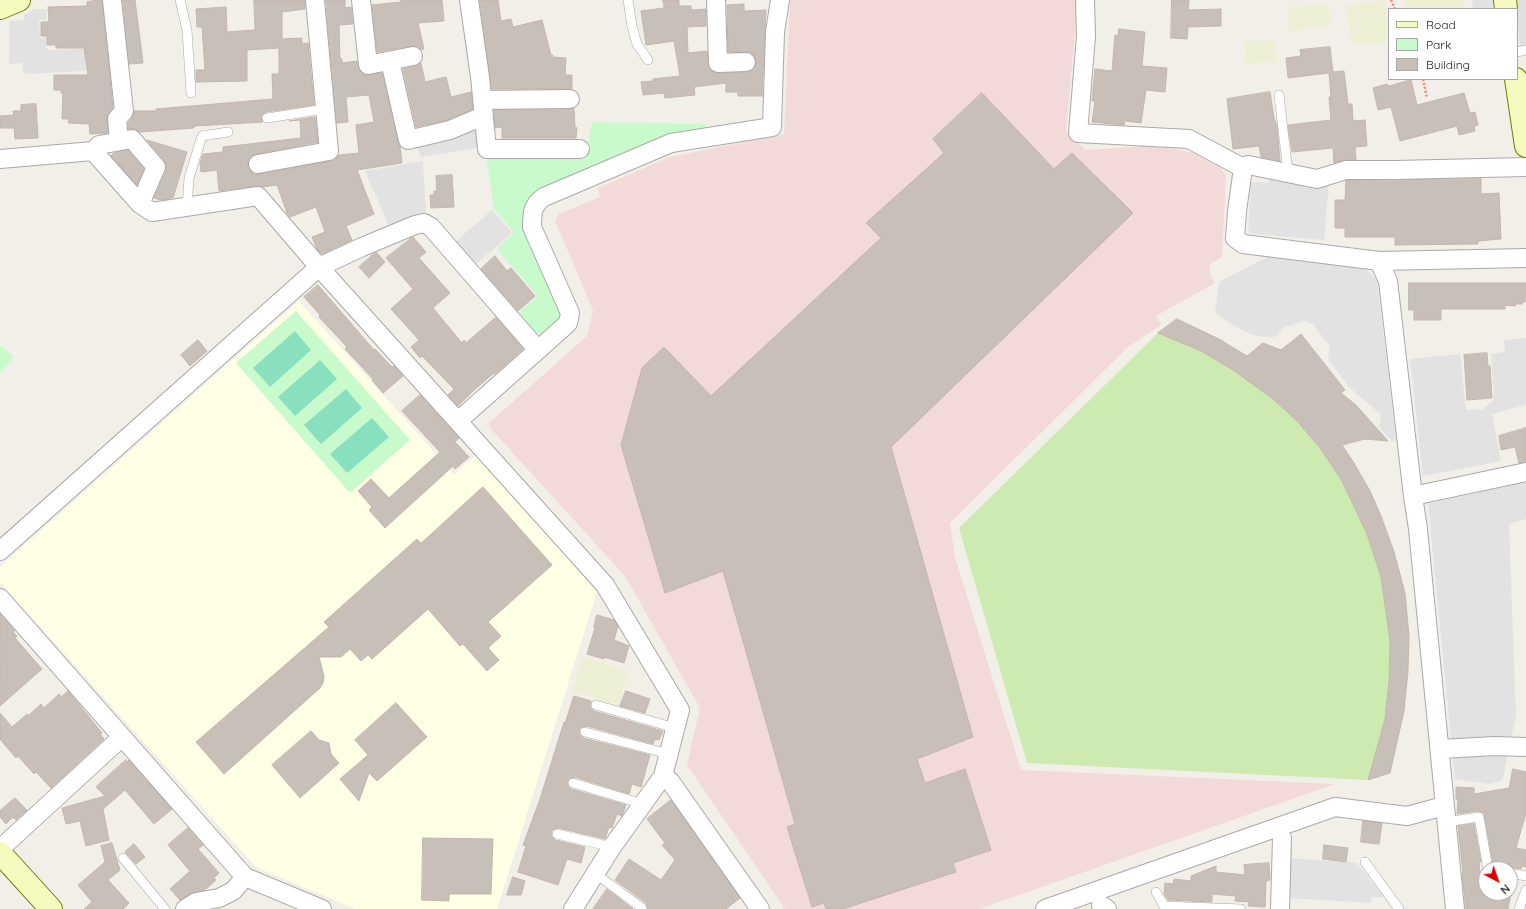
<!DOCTYPE html>
<html>
<head>
<meta charset="utf-8">
<style>
  body { margin:0 }
  #map { position:relative; width:1526px; height:909px; overflow:hidden; background:#f2efe9; font-family:Quicksand,sans-serif }
  canvas { display:block }
  .legend { position:absolute; left:1388px; top:8px; width:130px; height:72px; box-sizing:border-box; background:#fff; border:1px solid #a7a7a7; margin:0; padding:5px 7px; list-style:none; font-size:12px; color:#222 }
  .legend li { display:flex; align-items:center; gap:8px; height:20px }
  .legend b { width:20px; border:1px solid #a7a7a7 }
  .north { position:absolute; left:1478px; top:861px; width:40px; height:40px; box-sizing:border-box; background:#fff; border:1px solid #a7a7a7; border-radius:50%; rotate:139deg; font-size:11px; font-weight:700; line-height:16px; text-align:center; color:#222 }
  .north::after { content:''; display:block; margin:auto; width:14px; height:18px; background:#d40000; clip-path:polygon(50% 0,100% 100%,50% 72%,0 100%) }
</style>
</head>
<body>
<div id="map">
<canvas width="1526" height="909"></canvas>
<ul class="legend">
<li><b style="height:5px;background:#f7fabf"></b>Road</li>
<li><b style="height:11px;background:#c8facc"></b>Park</li>
<li><b style="height:11px;background:#c7bfb8"></b>Building</li>
</ul>
<div class="north">N</div>
</div>
<script>
const g = document.querySelector('canvas').getContext('2d');
g.lineJoin = 'round';
function fill(path, color) {
  g.fillStyle = color;
  g.fill(path, 'evenodd');
}
function stroke(path, color, width, dash) {
  g.strokeStyle = color;
  g.lineWidth = width;
  g.lineCap = dash ? 'butt' : 'round';
  g.setLineDash(dash || []);
  g.stroke(path);
}
fill(new Path2D(`
  M1514 0H1526V48L1520 49 1517 9H1515Z`), '#e0dfdf');
fill(new Path2D(`
  M790 0H1078L1066 131 1085 150 1149 146 1174 149 1193 153 1221 168 1226 177 1222 257 1210 264V274L1215 283 1156 316 1161 325 1127 348 950 523 955 557 1021 770 1335 784 979 909H785L687 765 700 708 625 576 490 428 489 423 587 336 593 310 555 221 559 214 600 197 598 188 670 157 784 134Z`), '#f2dad9');
fill(new Path2D(`
  M299 301 454 474 477 455 597 592 497 909H355L256 867 0 582V567Z`), '#ffffe5');
fill(new Path2D(`
  M1384 0 1389 42 1351 45 1346 5Z
  M1404 0H1464L1465 9H1405Z
  M1329 5 1330 25 1290 32 1288 7Z
  M1276 39 1277 61 1245 64 1244 42Z
  M582 657 630 671 618 706 572 691Z`), '#eef0d5');
fill(new Path2D(`
  M1158 333 1201 351 1233 370 1273 399 1297 421 1320 448 1341 479 1367 534 1381 577 1390 641 1389 681 1385 719 1368 780 1027 763 959 528Z`), '#cdebb0');
fill(new Path2D(`
  M592 122 706 124V130L665 138 533 194 523 220 561 311C558 327 551 333 534 334L517 314 538 296 497 249 514 232 494 209 486 154 585 159Z
  M296 311 410 440 350 493 236 363Z
  M0 345 14 357 0 373Z`), '#c8facc');
fill(new Path2D(`
  M295 331 311 350 270 387 253 368Z
  M320 360 337 379 295 416 278 397Z
  M346 389 362 408 321 444 304 425Z
  M372 418 389 437 347 473 330 454Z`), '#88e0be');
fill(new Path2D(`
  M1472 0H1493L1494 9H1473Z
  M35 9H46V20H39L40 38 46 37V48L50 50 85 49 86 71 23 74V63L9 64V21L24 20V15Z
  M477 123 483 147 420 157 418 143Z
  M423 161 426 212 390 228 365 171Z
  M1270 174 1329 180 1324 240 1253 234 1248 230 1251 182 1269 183Z
  M492 210 512 233 475 265 455 242Z
  M1267 257 1363 266 1377 280 1396 441H1392L1378 426 1381 421 1380 414 1349 387 1328 359 1330 347 1313 324 1303 321 1292 325 1285 327 1275 337 1257 336 1243 331 1215 313 1219 282Z
  M1526 338V405L1492 414 1501 461 1423 476 1410 359 1460 354 1466 410 1483 409 1494 399 1491 354 1505 352 1504 340Z
  M1526 481V519L1509 524 1516 716 1502 781 1488 784 1455 779 1428 504Z
  M1290 858 1357 863 1384 897H1372L1371 903 1287 898Z`), '#e2e2e2');
const building = new Path2D(`
  M102 0 113 108 107 116 108 133 90 134 89 124 68 123 69 119H62L63 93H61V90H54V75H88L84 48H56V45H47V36H41V22H49L48 7 87 6V2Z
  M123 0H135L143 63 129 64Z
  M254 0H305V9L282 12V39L302 38V44L308 43 314 105 266 112 261 116 263 122 195 126V124L194 128 140 132 135 129H128V123L132 118 134 111H156V109L273 99 272 74H279V48L247 50V81L196 82V70H205L202 27H197L196 9 226 7 227 32 255 30Z
  M326 0H345V8L351 7 353 24 339 25 340 59H342V63L357 61 360 71 365 75 382 73 400 146 402 163 357 170 374 214 346 226 352 240 322 254 317 249 312 237 325 232 316 207 290 217 287 213 277 185 263 187 256 186 219 191 217 170 201 172 200 163 203 154 223 152V147L301 138 300 120 289 121 315 117 318 142 256 154 251 156 248 160V166L250 170 254 174H260L331 161 335 159 339 155 359 153 356 125 374 122 369 95 346 97 348 122 337 123Z
  M401 0H442L444 21 418 23 424 49 421 50 417 46H411L377 52 372 5 401 2Z
  M480 0H498L501 21 511 19 513 27 542 20 551 55H553L552 57 566 58 565 75H572V89H492Z
  M663 0H679V6H691V10L706 9V26L687 27 688 53 707 51 709 68 713 72 718 73 747 72 751 71 755 67 756 62 755 57 751 53 728 52 727 5 744 4V11L766 10 762 96H738V92H726V83L694 87 695 95 665 98 664 93 643 95 641 82 653 81V79L680 76 674 41 646 45 641 11 664 8Z
  M1172 0H1189L1188 10 1221 9V26L1188 27 1187 39 1171 38Z
  M1119 29 1145 32 1142 66 1167 68 1165 92 1146 90 1141 123 1125 121 1124 125 1092 122 1095 101H1092L1095 69 1112 71 1115 35H1118Z
  M1330 47 1333 72 1344 71 1348 104H1352L1353 121 1365 120 1367 146 1355 147 1356 160H1346L1334 163 1333 148 1292 152 1288 125 1331 120 1329 97H1331L1329 73 1288 78 1286 58 1301 56 1300 50Z
  M421 63 425 82 446 77 451 97 471 92 473 109 447 120 416 127 403 69 415 66Z
  M1411 80 1417 105 1464 93 1470 113 1475 112 1478 125 1474 126 1475 131 1459 135 1457 126 1400 141 1391 107 1378 110 1373 88 1387 84 1388 86Z
  M1270 92 1274 118 1277 126 1280 161 1261 157 1259 146 1233 149 1227 99Z
  M982 93 1054 169 1072 153 1133 213 891 447 973 737 917 759 925 783 965 769 991 850 953 863 956 872 843 909H826L824 903 812 907 787 827 795 824 723 571 665 593 621 445 642 368 664 347 711 396 881 238 866 223 944 153 933 139Z
  M36 104 38 138 15 139 14 128H0V116L14 115 13 111H21V105Z
  M574 109 575 127 577 128 576 138H502V127L495 128 494 110Z
  M147 140 187 152 173 198 170 197V199L161 200 154 198 166 171V166L164 160Z
  M128 150 144 169 137 185 111 156 114 153Z
  M452 175 454 207 431 208 430 195H434V191H437L436 176Z
  M1481 179V194L1499 193 1501 239 1478 241V244L1395 245V237H1345V228H1335V200H1345L1346 181Z
  M413 237 426 252 419 258 450 293 433 308 462 343 464 340 466 343 496 317 523 349 495 374 494 373 473 391 458 406 448 395 454 389 422 356 420 358 411 347 419 340 391 309 413 289 386 258Z
  M376 252 385 262 369 278 359 267Z
  M495 256 507 271 511 268 535 296 518 311 481 269Z
  M1409 283H1526L1525 302H1522V304H1515V306L1505 305V309H1441V320H1414V310H1409Z
  M318 285 374 350 375 349 392 367 394 366 403 376 383 393 372 380 373 379 345 349 347 347 319 317 320 315 304 297Z
  M1177 319 1219 339 1247 356 1263 343 1281 350 1301 334 1345 390 1341 393 1356 405 1388 441 1365 439 1342 445 1354 463 1370 491 1381 516 1394 552 1405 593 1409 636 1408 671 1404 711 1390 773 1368 780 1385 719 1389 681 1390 641 1381 577 1367 534 1341 479 1320 448 1297 421 1273 399 1233 370 1201 351 1158 333Z
  M198 340 207 351 190 366 181 355Z
  M1487 353 1488 366H1490L1492 398 1467 400 1464 355Z
  M420 395 459 438 455 442 469 457 455 469 453 466 385 528 369 510 372 507 358 491 371 479 389 498 440 452 402 411Z
  M1526 428V462L1519 463 1515 447 1501 450 1499 436Z
  M483 487 552 565 488 622 501 636 488 648 499 660 487 671 463 644 460 646 428 609 372 659 368 655 361 661 350 649 341 657H319L324 676 323 683 320 688 224 774 196 742 329 627 324 622 417 539 421 543Z
  M0 614 15 631 13 632 17 636 15 638 42 669 0 706Z
  M597 615 614 620 618 626 614 640 629 646 624 663 604 657V659L587 654 595 628 594 627Z
  M68 691 102 733 100 734 104 739 51 788 36 772 34 774 18 756 16 758 0 739V713L12 727 27 714 28 716 41 704 44 708 59 694 61 697Z
  M626 691 650 699 645 713 620 706Z
  M574 696 591 701 590 707 594 711 663 731 659 740 655 739 653 744 587 726 580 728 579 733 583 738 650 755 641 787 632 784 629 794 575 777 569 779 567 784 571 789 626 805 622 816 617 814 612 828 609 827 605 839 558 828 552 830 551 836 555 840 585 847 581 863 567 859 558 885 518 872 526 846 523 845 540 799 564 722 565 723Z
  M396 703 427 737 377 781 369 773 359 801 340 779 368 755 355 740Z
  M311 731 319 740 329 743 331 754 339 763 300 798 272 765Z
  M126 760 127 762 129 760 172 809 154 824 125 790 103 809 109 840 86 846 80 821 66 824 62 808 105 796 96 787Z
  M1513 769 1526 772V813L1516 848 1526 850V867L1522 866 1521 869 1493 864 1484 814 1478 811 1457 814 1458 799H1456V787L1474 788V794L1509 788Z
  M15 798 27 810 16 820 13 817 6 824 0 817V811Z
  M671 800 740 898 726 909H648L646 903 615 880 629 859 661 880 675 860 662 845 665 843 647 819Z
  M1363 821 1382 823 1379 844 1361 842Z
  M1474 824 1481 862H1479L1481 887H1485L1486 893H1511L1508 909H1466L1462 873H1463L1458 826Z
  M188 828 203 845 198 849 219 873 214 878 216 880 205 890 191 893 180 900 170 889 190 871 168 845Z
  M423 838 493 839 491 894H449V901L422 900Z
  M112 843 120 870 108 880 129 903 123 909H84L92 902 78 885 105 862 101 846Z
  M134 844 145 857 136 864 125 852Z
  M1324 845 1348 848 1346 862 1323 859Z
  M1269 863 1270 880 1266 881 1265 907 1248 906 1249 902 1235 901 1236 896 1212 894V902L1168 900 1164 894 1165 883 1173 884 1174 879 1191 881V876L1216 866V872L1245 875 1244 865Z
  M513 877 525 881 521 895H507Z
  M607 889 633 909H593Z`);
fill(building, '#c7bfb8');
stroke(building, '#c4b6ab', 1);
const lane = new Path2D(`
  M180 0 187 30 191 93
  M628 0 632 26 637 44 648 60
  M1517 52 1526 50
  M1279 95 1288 173
  M267 118 325 109
  M187 207 189 178 202 136 228 132
  M596 705 675 728
  M585 732 669 754
  M573 783 643 804
  M1446 822 1479 817 1488 869
  M557 834 612 847
  M123 858 165 909
  M1365 862 1399 909
  M1510 873 1526 876
  M596 874 642 908V909
  M1156 892 1164 906 1241 909
  M1519 909 1526 890`);
const street = new Path2D(`
  M112 0 124 111 117 119 119 141
  M361 0 368 65 413 56
  M469 0 480 77 487 149H580
  M716 0 718 63 746 62
  M1085 0 1086 36 1078 133 1189 139 1243 168 1237 211 1235 238 1243 244 1379 261 1526 258
  M390 61 408 140 450 130 483 116
  M482 100 570 99
  M93 151 99 145 132 139 156 167 140 204
  M0 159 93 151 140 204 152 212 258 196 319 267 605 585 680 710 663 776 612 847 573 909
  M258 164 329 151 315 0
  M1243 168 1248 165 1317 179 1346 170H1395L1526 167
  M1379 261 1388 281 1413 496 1418 529 1455 909
  M538 350 568 323 570 313 532 227C532 214 532 205 544 197L671 143 772 127 775 32 780 0
  M1413 496 1526 472
  M0 551 319 267 362 247 415 225 424 223 431 227 538 350 458 421
  M0 598 245 877 322 909
  M1440 749 1495 746 1526 747
  M663 776 670 781 760 909
  M0 849 122 737
  M1101 905 1107 909
  M185 909 196 902 219 898 233 891 245 877
  M1045 909 1335 807 1407 816 1444 806
  M1280 909 1282 838`);
const secondary = new Path2D(`
  M1505 0 1506 9
  M0 8 19 0
  M1516 79 1526 146
  M0 853 51 909`);
stroke(lane, '#a9a9a9', 10);
stroke(street, '#a9a9a9', 20);
stroke(secondary, '#707d05', 24);
stroke(new Path2D(`
  M1391 0 1395 9
  M1423 79 1427 98`), '#fa8072', 2.5, [2, 2]);
stroke(lane, '#fff', 9);
stroke(street, '#fff', 18);
stroke(secondary, '#f7fabf', 22);
</script>
</body>
</html>
